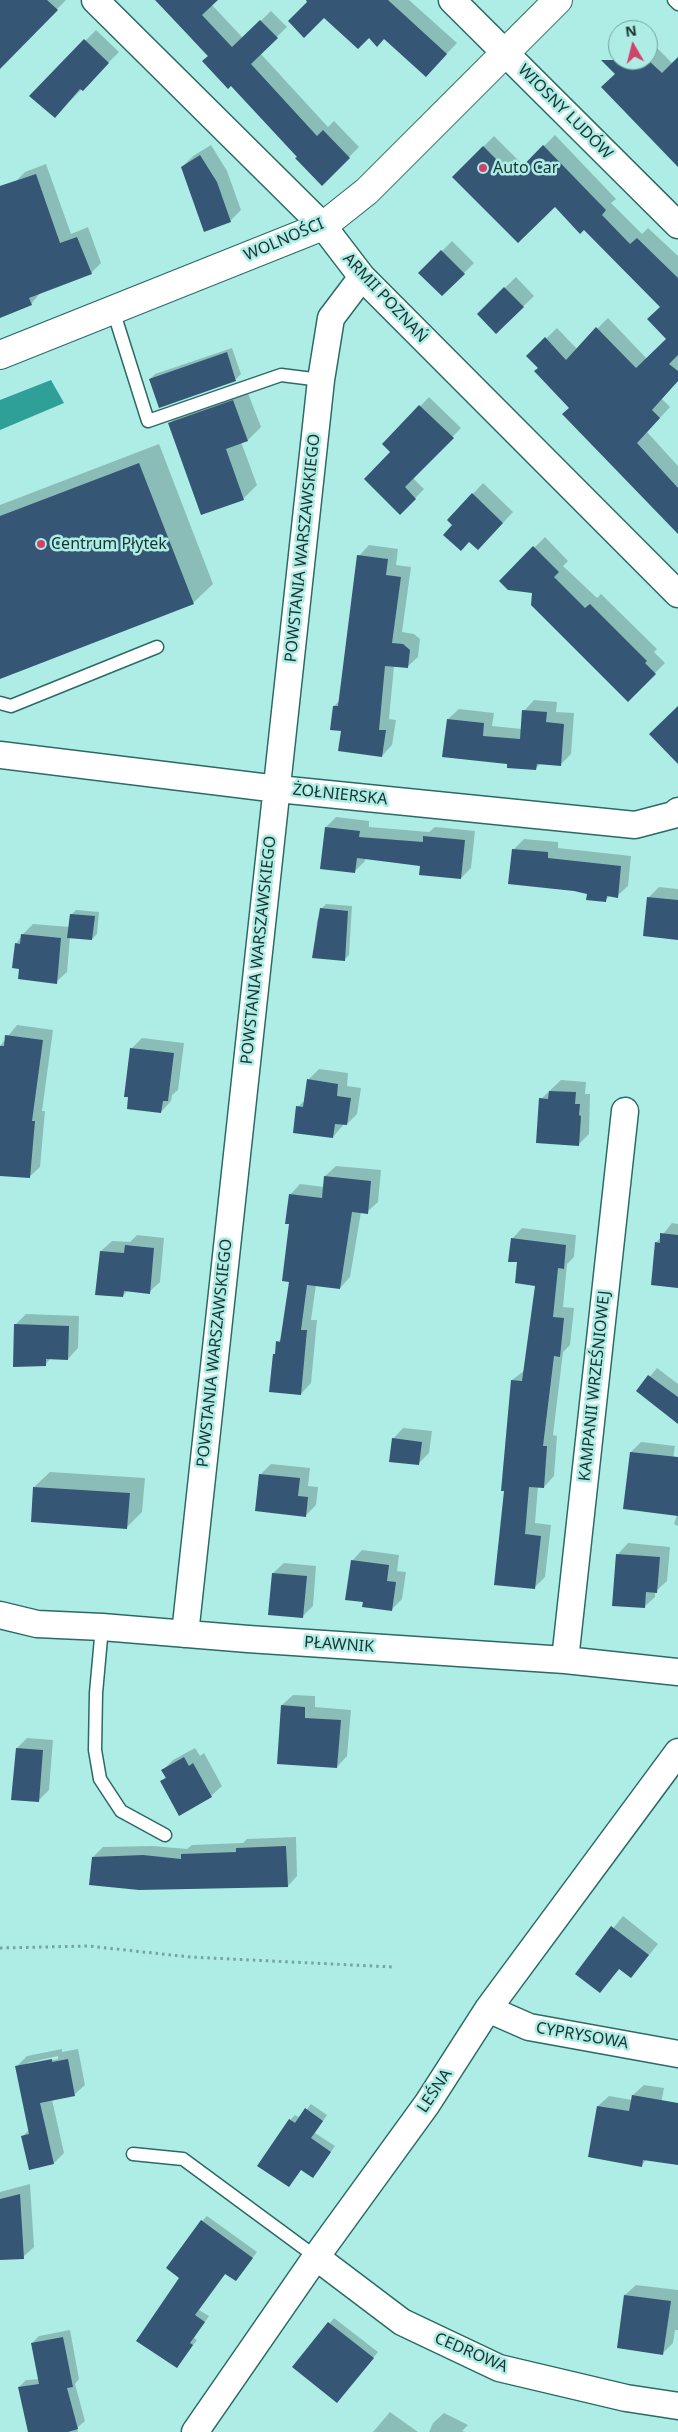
<!DOCTYPE html>
<html>
<head>
<meta charset="utf-8">
<style>
  body { margin:0 }
  #map { position:relative; width:678px; height:2432px; overflow:hidden; background:#aeede6; font-family:"Noto Sans",sans-serif }
  canvas { display:block }
  .north { position:absolute; left:608px; top:20px; width:50px; height:50px; box-sizing:border-box; background:#aeede6; border:1px solid #72a39d; border-radius:50%; rotate:352deg; font-size:14px; font-weight:700; line-height:20px; text-align:center; color:#193330 }
  .north::after { content:''; display:block; margin:auto; width:18px; height:22px; background:#d1426a; clip-path:polygon(50% 0,100% 100%,50% 72%,0 100%) }
</style>
</head>
<body>
<div id="map">
<canvas width="678" height="2432"></canvas>
<div class="north">N</div>
</div>
<script>
const g = document.querySelector('canvas').getContext('2d');
g.lineJoin = 'round';
function fill(path, color) {
  g.fillStyle = color;
  g.fill(path, 'evenodd');
}
function stroke(path, color, width, dash) {
  g.strokeStyle = color;
  g.lineWidth = width;
  g.lineCap = dash ? 'butt' : 'round';
  g.setLineDash(dash || []);
  g.stroke(path);
}
function drawText(font, color, halo, rows, align = 'center') {
  g.font = font + ' "Noto Sans",sans-serif';
  g.lineWidth = 5;
  g.setLineDash([]);
  g.textBaseline = 'middle';
  g.strokeStyle = halo;
  g.fillStyle = color;
  for (const [text, x, y, turn = 0] of rows) {
    g.save();
    g.translate(x, y);
    g.rotate((+turn || 0) * Math.PI / 180);
    g.textAlign = isNaN(turn) ? turn : align;
    if (halo) g.strokeText(text, 0, 0);
    g.fillText(text, 0, 0);
    g.restore();
  }
}
fill(new Path2D(`
  M51 380 64 403 0 430V400Z`), '#2fa098');
fill(new Path2D(`
  M8 0H66L5 61 0 56V25Z
  M157 0H215L211 4 243 38 271 11 287 27 260 53 328 127 334 121 359 147 322 184Z
  M310 0H409L457 43 436 65 385 37 369 36Z
  M96 30 119 52 65 106 31 96Z
  M650 41 673 64 678 59V164L616 74 620 60H648Z
  M555 135 616 199 611 203 642 234 648 228 678 256V381L661 398 670 407 647 432 678 466V525L528 356 557 328 577 349 608 318 647 359 668 339 662 307 584 228 555 205 453 177 494 136 524 166Z
  M211 145 227 171 241 210 230 221 182 167 193 156Z
  M46 164 71 234 88 227 101 263 91 273 41 292 31 304 0 317V186L17 180 25 172Z
  M452 241 474 263 442 295 420 273Z
  M516 277 534 296 496 333 478 314Z
  M232 348 241 374 236 379 160 406 150 379 155 374Z
  M246 388 261 427 248 440 241 442 257 485 243 499 170 423 183 410Z
  M429 397 461 428 413 478 424 489 400 514 392 452 384 444Z
  M159 444 213 584 193 603 0 665V505Z
  M483 483 513 512 489 538 454 525 449 520Z
  M545 537 568 561 563 566 597 598 601 594 657 649 654 652 665 663 628 700 534 591 501 581Z
  M369 545 398 549 396 565 411 567 402 632 414 634 420 639 418 657 407 667 394 666 389 719 396 720 392 745 382 756 342 730 334 706 340 700 359 556Z
  M534 700 557 702 556 712 574 713 571 754 560 765 541 763 535 769 508 763 448 719 459 709 494 713 492 726 522 729 524 711Z
  M336 817 369 821V827L429 832 435 827 475 831 471 868 461 878 422 865 365 858V861L355 871 326 827Z
  M524 839 558 842V848L631 856 628 886 617 896H610L605 900 589 893 514 849Z
  M659 887 678 889V939L648 898Z
  M326 904 352 906 349 955 344 960 313 957 317 921 321 909Z
  M76 910 99 912 97 934 92 939 70 937 67 972 56 982 20 968 16 944 23 934 33 924 70 927 71 915Z
  M17 1025 53 1030 42 1111H45L40 1167 29 1177 0 1175V1046Z
  M142 1038 184 1043 178 1090 172 1095 171 1101 161 1112 130 1096 132 1048Z
  M319 1069 348 1073 347 1086 361 1088 357 1114 347 1124H344L333 1137 298 1107 306 1099 308 1080Z
  M561 1080 586 1082 585 1094H590L589 1134 578 1145 541 1099Z
  M336 1166 381 1170 378 1202 367 1212H361L350 1277 340 1288 316 1285 311 1320H317L311 1383 301 1394 274 1355 277 1352 278 1342 282 1338 290 1281V1195L300 1184 324 1187 325 1176Z
  M672 1223 678 1224V1286L656 1243Z
  M522 1228 576 1235 574 1257 567 1264 563 1307 574 1308 570 1345 563 1352 553 1435 557 1436 554 1476 544 1487 538 1486 535 1523 551 1525 545 1577 534 1588 505 1490 512 1380 525 1370 536 1285 518 1261 512 1239Z
  M137 1235 164 1238 160 1282 149 1292 128 1290 123 1296 101 1251 112 1241 130 1242Z
  M26 1314 79 1316 78 1348 68 1359 51 1358 45 1365 15 1325Z
  M657 1368 678 1384V1422L638 1391Z
  M403 1428 432 1431 429 1453 419 1463 393 1439Z
  M641 1442 675 1446 672 1467 678 1469V1526L674 1524 677 1515 631 1452Z
  M271 1464 310 1468 308 1486 318 1487 316 1505 305 1516 260 1475Z
  M50 1472 145 1478 142 1512 127 1527 34 1487Z
  M628 1543 670 1547 667 1581 655 1592V1597L644 1607 613 1604 618 1554Z
  M362 1550 399 1555 397 1571 406 1572 402 1599 392 1609 365 1601 352 1561Z
  M284 1563 316 1566 313 1606 302 1617 273 1573Z
  M293 1695 315 1696V1707L351 1710 347 1756 337 1767 282 1705Z
  M27 1738 53 1740 49 1790 38 1801 17 1748Z
  M195 1748 200 1756 204 1753 222 1786 211 1796 161 1781 166 1777 163 1770 173 1760Z
  M296 1837 297 1876 288 1886 93 1857 103 1847 153 1846 187 1849 192 1845 243 1843 247 1839Z
  M623 1916 658 1944 631 1977 620 1968 600 1991 577 1974Z
  M62 2049V2052L78 2049 85 2085 74 2095 52 2100 64 2153 54 2163 22 2137 29 2130 16 2067 27 2056ZM58 2056V2059L27 2065V2063Z
  M644 2085 664 2088 660 2109 678 2111V2164L647 2159 642 2165 598 2106 609 2096 632 2100 633 2095Z
  M311 2104 327 2115 315 2133 335 2146 317 2172 302 2169 290 2120 295 2115 300 2118Z
  M30 2184 34 2247 23 2257 0 2259V2192Z
  M207 2216 257 2252 240 2275 226 2273 199 2310 209 2316 194 2338 197 2340 177 2367 181 2278 202 2221Z
  M636 2285 678 2290V2330H675L673 2343 663 2353 625 2295Z
  M334 2318 378 2352 337 2402 294 2367Z
  M70 2330 79 2379 75 2384 85 2421 77 2428 78 2432H32L19 2387 26 2380 39 2379 32 2343 39 2336Z
  M390 2412 418 2432H373Z
  M444 2413 468 2425 462 2431 465 2432H429L433 2423Z`), '#0003');
fill(new Path2D(`
  M0 0H47L58 10 0 69Z
  M155 0H218L202 15 232 47 260 20 278 38 251 64 317 136 323 130 350 158 322 186 295 158 297 157 231 86 228 89 202 61 208 56Z
  M306 0H388L447 54 426 77 384 39 377 47 369 38 358 49 324 18 304 38 288 21 307 2Z
  M84 39 109 63 83 91 80 89 55 118 29 96Z
  M678 57V167L601 87 615 74 601 60H648L662 73Z
  M543 145 606 210 602 215 630 244 637 238 678 278V355L669 364 678 371V381L652 410 660 418 637 443 678 488V534L562 414 569 408 534 371 538 368 526 356 545 337 566 360 596 327 636 368 666 339 647 319 660 307 584 230 580 234 555 207 518 243 452 177 483 146 513 176Z
  M200 155 217 182 231 222 204 232 181 167Z
  M36 174 60 243 77 237 92 274 29 298 32 305 0 318V186Z
  M441 250 465 274 442 296 418 273Z
  M504 287 524 307 496 334 477 314Z
  M227 352 236 381 159 408 149 379Z
  M233 400 248 441 226 449 244 500 201 515 168 423Z
  M419 405 454 438 405 487 416 499 400 515 364 479 390 452 382 444Z
  M139 463 194 604 0 679V516Z
  M472 493 503 523 478 550 469 542 461 551 443 535 452 525 447 520Z
  M533 546 559 572 554 577 585 608 590 604 647 661 645 663 656 674 628 702 531 605 532 593 508 590 499 581Z
  M357 555 388 559 386 575 401 577 392 643 403 644 410 650 408 668 385 666 379 730H386L382 757 338 751 341 731 330 730 333 706H338Z
  M678 706V764L649 734Z
  M522 710 547 712 546 722 564 724 561 766 537 764 536 770 507 768V764L442 757 447 719 484 723 483 736 520 739Z
  M325 827 360 831 359 837 423 842V836L465 840 461 879 419 875 420 866 357 858 355 873 320 869Z
  M512 849 548 852V858L621 866 618 898 607 896 606 902 586 900 587 894 574 891 508 884Z
  M647 897 678 900V940L643 936Z
  M320 908 348 911 345 961 312 958Z
  M70 914 95 916 92 940 67 938Z
  M21 934 61 938 57 984 18 979 19 969 12 968 15 943 20 944Z
  M5 1035 43 1040 32 1121H35L30 1178 0 1176V1046H4Z
  M130 1048 174 1053 168 1101H163L161 1113 127 1109 128 1097H124Z
  M307 1079 338 1084 337 1096 351 1098 347 1125 335 1124 333 1138 293 1133 296 1106 303 1107Z
  M549 1091 576 1092 575 1104H580L579 1115 581 1116 579 1146 536 1143 539 1098 548 1099Z
  M324 1176 371 1181 368 1214 352 1212 340 1289 307 1285 301 1330H307L301 1395 269 1392 273 1354H275L276 1341 280 1342 289 1282 282 1281 289 1224H285L289 1194 322 1198Z
  M660 1233 678 1235V1288L651 1285 655 1242 660 1243Z
  M511 1238 566 1245 564 1269 558 1268 553 1317 564 1318 560 1357 554 1356 543 1446H547L544 1488 529 1487 525 1534 541 1536 535 1589 494 1585 504 1491H501L511 1380 522 1381 535 1286 515 1283 517 1262H508Z
  M125 1245 154 1248 150 1294 124 1291 123 1297 95 1295 100 1251 124 1253Z
  M14 1324 69 1326 68 1360 46 1359V1366L13 1367Z
  M648 1375 678 1397V1424L636 1391Z
  M392 1438 422 1442 419 1465 389 1462Z
  M630 1452 678 1457V1516L623 1509Z
  M259 1474 300 1478 298 1496 308 1497 306 1517 255 1511Z
  M33 1487 130 1493 127 1529 31 1522Z
  M616 1554 660 1557 657 1593 646 1592 645 1608 612 1606Z
  M351 1560 389 1565 387 1581 396 1582 392 1611 362 1607 363 1602 345 1600Z
  M272 1573 307 1576 303 1618 268 1615Z
  M281 1705 305 1707V1718L341 1720 337 1768 277 1764Z
  M16 1748 43 1750 39 1802 11 1800Z
  M184 1757 189 1766 193 1763 212 1797 179 1816 160 1781 166 1778 161 1770Z
  M286 1846 288 1887 139 1890 89 1885 92 1857 143 1855 181 1859V1854L236 1852V1848Z
  M611 1926 649 1955 631 1978 619 1969 600 1993 575 1974Z
  M52 2059V2062L68 2059 75 2096 40 2103 54 2164 29 2170 21 2136 29 2134 15 2066Z
  M632 2095 678 2103V2165L643 2160 642 2167 588 2157 597 2106 629 2111Z
  M305 2108 323 2121 311 2138 331 2152 313 2178 301 2170 289 2187 257 2166 289 2119 295 2123Z
  M20 2194 24 2259 0 2260V2199Z
  M201 2220 253 2258 236 2281 225 2274 195 2315 205 2322 190 2343 193 2345 177 2368 136 2341 179 2278 166 2268Z
  M624 2295 671 2301 663 2355 617 2348Z
  M328 2322 374 2358 337 2403 292 2367Z
  M63 2337 73 2387 67 2388 78 2429 68 2432H28L18 2387 39 2384 31 2343Z`), '#355675');
const lane = new Path2D(`
  M674 0 678 4
  M113 310 148 421 281 375 321 380
  M0 703 11 706 157 647
  M102 1627 96 1693 95 1750 100 1779 121 1811 165 1835
  M133 2154 183 2159 316 2257`);
const street = new Path2D(`
  M95 0 323 226 362 277 678 594
  M452 0 678 225
  M0 755 278 789 635 825 673 815 678 811
  M0 1615 37 1624 102 1627 248 1639 565 1660 678 1672
  M185 1634 321 380 331 318 362 277
  M565 1660 625 1111
  M488 2009 529 2027 678 2054
  M316 2257 402 2322 499 2368 626 2398 678 2406
  M195 2432 316 2257 427 2104 488 2009 678 1752`);
const secondary = new Path2D(`
  M0 355 323 226 367 191 558 0`);
stroke(lane, '#2c6a65', 15);
stroke(street, '#2c6a65', 29);
stroke(secondary, '#2c6a65', 30);
stroke(new Path2D(`
  M0 1948 88 1946 190 1957 393 1967`), '#73a49e', 3, [2.5, 4]);
stroke(lane, '#fff', 12);
stroke(street, '#fff', 26);
stroke(secondary, '#fff', 28);
for (const [x, y, r, color] of [
  [483,168,5,"#d1426a"],
  [41,544,5,"#d1426a"]
]) {
  const dot = new Path2D();
  dot.arc(x, y, r, 0, 2 * Math.PI);
  g.fillStyle = color;
  g.fill(dot);
  stroke(dot, '#aeede6', 2);
}
drawText('16px', '#193330', '#aeede6', [
  ["WIOSNY LUDÓW",565,112,45],
  ["WOLNOŚCI",284,240,-23],
  ["ARMII POZNAŃ",385,298,47],
  ["POWSTANIA WARSZAWSKIEGO",303,548,-84],
  ["ŻOŁNIERSKA",340,795,6],
  ["POWSTANIA WARSZAWSKIEGO",259,950,-84],
  ["POWSTANIA WARSZAWSKIEGO",215,1353,-84],
  ["KAMPANII WRZEŚNIOWEJ",595,1386,-84],
  ["PŁAWNIK",339,1645,4],
  ["CYPRYSOWA",582,2036,10],
  ["LEŚNA",435,2091,-56],
  ["CEDROWA",471,2353,23]
]);
drawText('16px', '#193330', '#aeede6', [
  ["Auto Car",493,168],
  ["Centrum Płytek",51,544]
], 'left');
</script>
</body>
</html>
